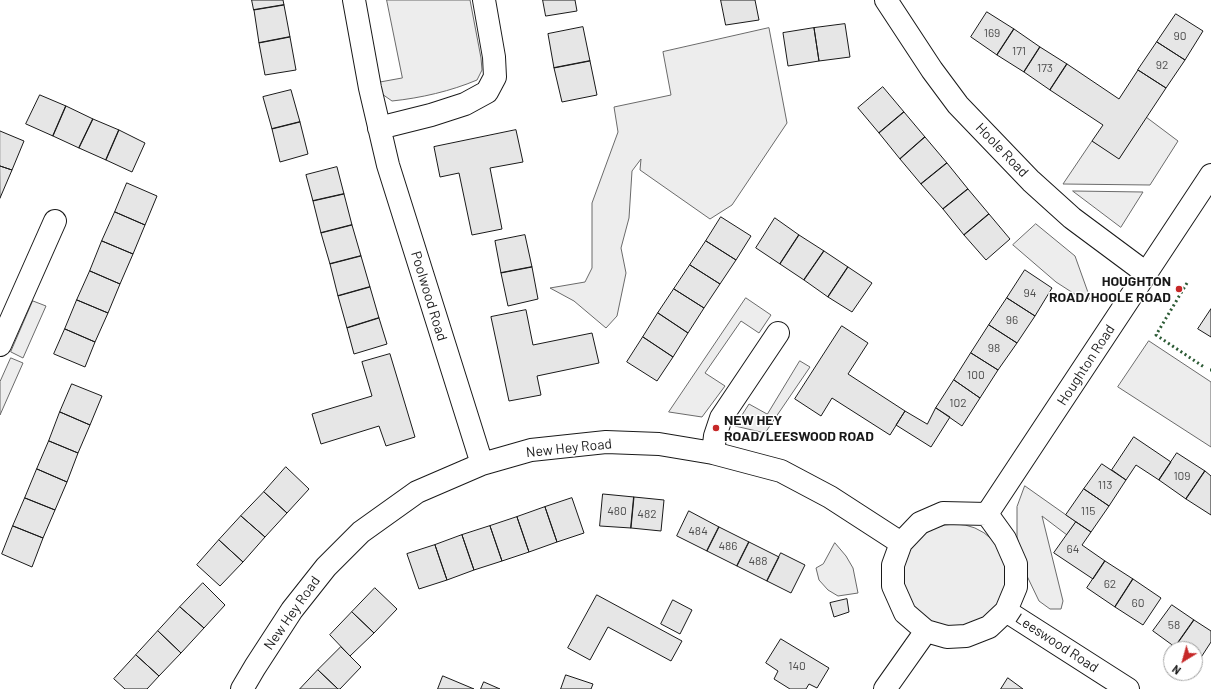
<!DOCTYPE html>
<html>
<head>
<meta charset="utf-8">
<style>
  body { margin:0 }
  #map { position:relative; width:1211px; height:689px; overflow:hidden; background:#fff; font-family:Barlow,sans-serif }
  canvas { display:block }
  .north { position:absolute; left:1163px; top:641px; width:40px; height:40px; box-sizing:border-box; background:#fff; border:1px solid #a3a3a3; border-radius:50%; rotate:217deg; font-size:11px; font-weight:700; line-height:16px; text-align:center; color:#1a1a1a }
  .north::after { content:''; display:block; margin:auto; width:14px; height:18px; background:#c62828; clip-path:polygon(50% 0,100% 100%,50% 72%,0 100%) }
</style>
</head>
<body>
<div id="map">
<canvas width="1211" height="689"></canvas>
<div class="north">N</div>
</div>
<script>
const g = document.querySelector('canvas').getContext('2d');
g.lineJoin = 'round';
function fill(path, color) {
  g.fillStyle = color;
  g.fill(path, 'evenodd');
}
function stroke(path, color, width, dash) {
  g.strokeStyle = color;
  g.lineWidth = width;
  g.lineCap = dash ? 'butt' : 'round';
  g.setLineDash(dash || []);
  g.stroke(path);
}
function drawText(font, color, halo, rows, align = 'center') {
  g.font = font + ' Barlow,sans-serif';
  g.lineWidth = 3;
  g.setLineDash([]);
  g.textBaseline = 'middle';
  g.strokeStyle = halo;
  g.fillStyle = color;
  for (const [text, x, y, turn = 0] of rows) {
    g.save();
    g.translate(x, y);
    g.rotate((+turn || 0) * Math.PI / 180);
    g.textAlign = isNaN(turn) ? turn : align;
    if (halo) g.strokeText(text, 0, 0);
    g.fillText(text, 0, 0);
    g.restore();
  }
}
const green = new Path2D(`
  M387 0H470L481 58 482 70 477 80C451 91 421 98 392 101L382 94 378 85 380 82 402 78Z
  M769 28 787 123 732 205 710 219 640 170 641 159 632 171 629 218 621 248 626 273 617 316 606 328 574 301 550 288 585 282 592 268V203L618 132 614 107 671 95 663 52Z
  M1146 117 1178 141 1150 185 1063 184 1092 141 1119 158Z
  M1073 191 1143 192 1121 227Z
  M1036 224 1075 256 1090 298 1087 302 1056 282 1013 245Z
  M746 298 771 315 759 333 741 321 705 373 725 386 702 417 669 412Z
  M33 301 46 306 23 358 11 352Z
  M1149 341 1211 382V447L1118 387Z
  M11 358 23 363 0 415V382Z
  M800 361 810 367 765 433 735 426 749 404 767 414Z
  M1025 486 1076 522 1067 535 1042 516 1063 601 1061 609H1050L1039 601 1027 576 1017 537V507Z
  M903 576a52 52 0 1 1 104 0a52 52 0 1 1-104 0Z
  M835 543 846 556 853 568 858 593 838 596 828 590 819 580 816 568 823 564Z`);
fill(green, '#ededed');
stroke(green, '#6a6a6a', 1);
const building = new Path2D(`
  M252 0H283L284 5 254 10Z
  M543 0H575L577 11 546 16Z
  M721 0H755L759 20 726 25Z
  M284 5 290 37 259 43 254 10Z
  M987 12 1014 29 997 55 971 37Z
  M1176 14 1203 31 1185 60 1157 42Z
  M845 24 850 57 819 61 814 28Z
  M583 27 590 61 554 68 548 34Z
  M814 28 819 61 788 66 783 33Z
  M1014 29 1040 47 1024 72 997 55Z
  M290 37 296 70 265 75 259 43Z
  M1157 42 1185 60 1166 88 1138 70Z
  M1040 47 1067 64 1050 90 1024 72Z
  M590 61 597 95 562 102 554 68Z
  M1067 64 1119 99 1138 70 1166 88 1119 159 1092 141 1103 125 1050 90Z
  M883 87 904 112 879 133 858 108Z
  M291 90 300 122 272 129 263 97Z
  M40 95 66 106 53 136 26 124Z
  M66 106 93 119 79 148 53 136Z
  M904 112 925 137 900 159 879 133Z
  M93 119 119 130 106 160 79 148Z
  M300 122 308 154 280 162 272 129Z
  M119 130 145 143 132 172 106 160Z
  M516 130 523 162 490 168 502 229 472 235 459 173 440 177 434 147Z
  M0 131 24 141 12 170 0 166Z
  M925 137 947 163 921 184 900 159Z
  M947 163 968 189 943 209 921 184Z
  M0 166 12 170 0 198Z
  M337 167 344 194 313 201 306 175Z
  M127 183 157 196 145 225 115 212Z
  M968 189 989 214 964 235 943 209Z
  M344 194 352 225 321 233 313 201Z
  M115 212 145 225 133 254 102 241Z
  M989 214 1010 239 986 260 964 235Z
  M721 217 751 236 736 260 706 241Z
  M775 218 799 235 780 264 756 248Z
  M352 225 361 256 330 264 321 233Z
  M525 235 532 267 501 273 495 241Z
  M799 235 824 251 804 280 780 264Z
  M102 241 133 254 120 284 90 271Z
  M706 241 736 260 720 284 690 265Z
  M824 251 848 267 828 297 804 280Z
  M361 256 370 287 338 296 330 264Z
  M690 265 720 284 704 308 674 289Z
  M532 267 538 299 508 306 501 273Z
  M848 267 872 283 852 312 828 297Z
  M1025 270 1052 288 1035 316 1007 298Z
  M90 271 120 284 108 313 77 300Z
  M370 287 379 318 347 328 338 296Z
  M674 289 704 308 688 333 658 313Z
  M1007 298 1035 316 1017 343 989 325Z
  M77 300 108 313 95 342 65 329Z
  M1211 309V337L1198 329Z
  M526 310 533 345 592 333 599 363 537 376 541 395 509 401 491 317Z
  M658 313 688 333 673 357 643 337Z
  M379 318 387 344 354 354 347 328Z
  M989 325 1017 343 998 370 971 353Z
  M842 326 868 343 848 374 905 411 890 435 832 398 821 416 795 399Z
  M65 329 95 342 85 367 54 354Z
  M643 337 673 357 657 381 627 362Z
  M971 353 998 370 980 398 954 380Z
  M390 354 415 437 386 446 379 426 321 444 312 414 372 396 362 362Z
  M954 380 980 398 962 426 936 408Z
  M72 384 102 396 90 425 60 412Z
  M936 408 950 417 931 447 896 425 905 411 927 424Z
  M60 412 90 425 78 453 49 441Z
  M1134 437 1171 462 1159 480 1136 465 1126 480 1112 470Z
  M49 441 78 453 67 482 37 469Z
  M1177 453 1205 471 1186 499 1159 480Z
  M1102 464 1126 480 1109 506 1084 489Z
  M286 467 309 489 287 513 264 492Z
  M37 469 67 482 55 510 25 498Z
  M1205 471 1211 476V515L1186 499Z
  M1084 489 1109 506 1091 532 1066 515Z
  M264 492 287 513 265 537 241 516Z
  M603 494 634 497 631 528 600 526Z
  M634 497 664 500 661 531 631 528Z
  M25 498 55 510 43 538 13 526Z
  M572 498 584 533 557 542 545 507Z
  M545 507 557 542 529 552 517 517Z
  M689 511 719 527 707 551 677 536Z
  M241 516 265 537 243 562 219 540Z
  M517 517 529 552 502 561 490 526Z
  M1076 522 1091 532 1082 545 1105 561 1093 579 1054 553Z
  M13 526 43 538 32 567 2 554Z
  M490 526 502 561 474 570 462 535Z
  M719 527 749 542 737 566 707 551Z
  M462 535 474 570 447 580 435 545Z
  M219 540 243 562 220 586 197 565Z
  M749 542 779 557 767 581 737 566Z
  M435 545 447 580 419 589 407 554Z
  M781 553 805 565 791 593 767 581Z
  M1105 561 1133 579 1115 607 1087 588Z
  M1133 579 1161 598 1143 625 1115 607Z
  M203 583 225 605 204 628 180 607Z
  M375 588 397 609 374 633 352 612Z
  M597 595 682 641 671 661 608 627 590 660 568 648Z
  M847 599 849 612 834 617 830 603Z
  M673 600 692 610 680 634 661 624Z
  M1172 605 1194 620 1175 647 1153 631Z
  M180 607 204 628 181 653 158 631Z
  M352 612 374 633 350 656 330 635Z
  M1194 620 1211 631V642L1198 662 1195 660V649H1179L1175 647Z
  M158 631 181 653 159 676 136 655Z
  M781 639 829 668 817 688 809 684 806 689H790L774 679 778 671 766 663Z
  M341 647 361 667 340 689H338L318 670Z
  M136 655 159 676 147 689H125L114 679Z
  M318 670 338 689H300Z
  M566 675 593 684 591 689H561Z
  M443 676 474 689H438Z
  M1008 678 1023 689H1001Z
  M484 682 500 689H481Z`);
fill(building, '#e6e6e6');
stroke(building, '#1a1a1a', 1);
const minor = new Path2D(`
  M354 0 370 88 388 165 482 464
  M886 0 932 70 958 105 1031 181 1072 218 1146 273
  M379 128 431 115 465 104 487 92 495 77 494 57 484 0
  M0 345 55 221
  M713 453 715 436 721 418 778 333
  M943 513 987 514 1005 539 1016 564V587L1006 611 989 627 966 636 947 637 926 631 905 613 893 586V565L901 543 920 523Z
  M987 514 1211 175
  M1006 611 1128 689
  M242 689 255 667 292 610 326 567 361 532 417 492 482 464 531 450 606 442 659 444 713 453 781 471 830 497 901 543
  M885 689 926 631`);
stroke(minor, '#1a1a1a', 24);
stroke(minor, '#fff', 22);
stroke(new Path2D(`
  M1187 283 1156 335 1204 367
  M1210 370H1211`), '#2b5a34', 3, [2, 3]);
for (const [x, y, r, color] of [
  [1179,289,4,"#c62828"],
  [716,428,4,"#c62828"]
]) {
  const dot = new Path2D();
  dot.arc(x, y, r, 0, 2 * Math.PI);
  g.fillStyle = color;
  g.fill(dot);
  stroke(dot, '#fff', 1.5);
}
drawText('12px', '#4d4d4d', null, [
  ["169",992,33],
  ["90",1180,36],
  ["171",1019,51],
  ["92",1162,65],
  ["173",1045,68],
  ["94",1030,293],
  ["96",1012,320],
  ["98",994,348],
  ["100",976,375],
  ["102",958,403],
  ["109",1182,476],
  ["113",1105,485],
  ["480",617,511],
  ["115",1088,511],
  ["482",647,514],
  ["484",698,531],
  ["486",728,546],
  ["64",1073,549],
  ["488",758,561],
  ["62",1110,584],
  ["60",1138,603],
  ["58",1174,625],
  ["140",797,666]
]);
drawText('14px', '#1a1a1a', '#fff', [
  ["Hoole Road",1002,150,46],
  ["Poolwood Road",429,296,73],
  ["Houghton Road",1086,365,-57],
  ["New Hey Road",569,448,-6],
  ["New Hey Road",292,613,-55],
  ["Leeswood Road",1057,643,33]
]);
drawText('bold 14px', '#1a1a1a', '#fff', [
  ["HOUGHTON",1171,281],
  ["ROAD/HOOLE ROAD",1171,297],
  ["NEW HEY",724,420,"left"],
  ["ROAD/LEESWOOD ROAD",724,436,"left"]
], 'right');
</script>
</body>
</html>
